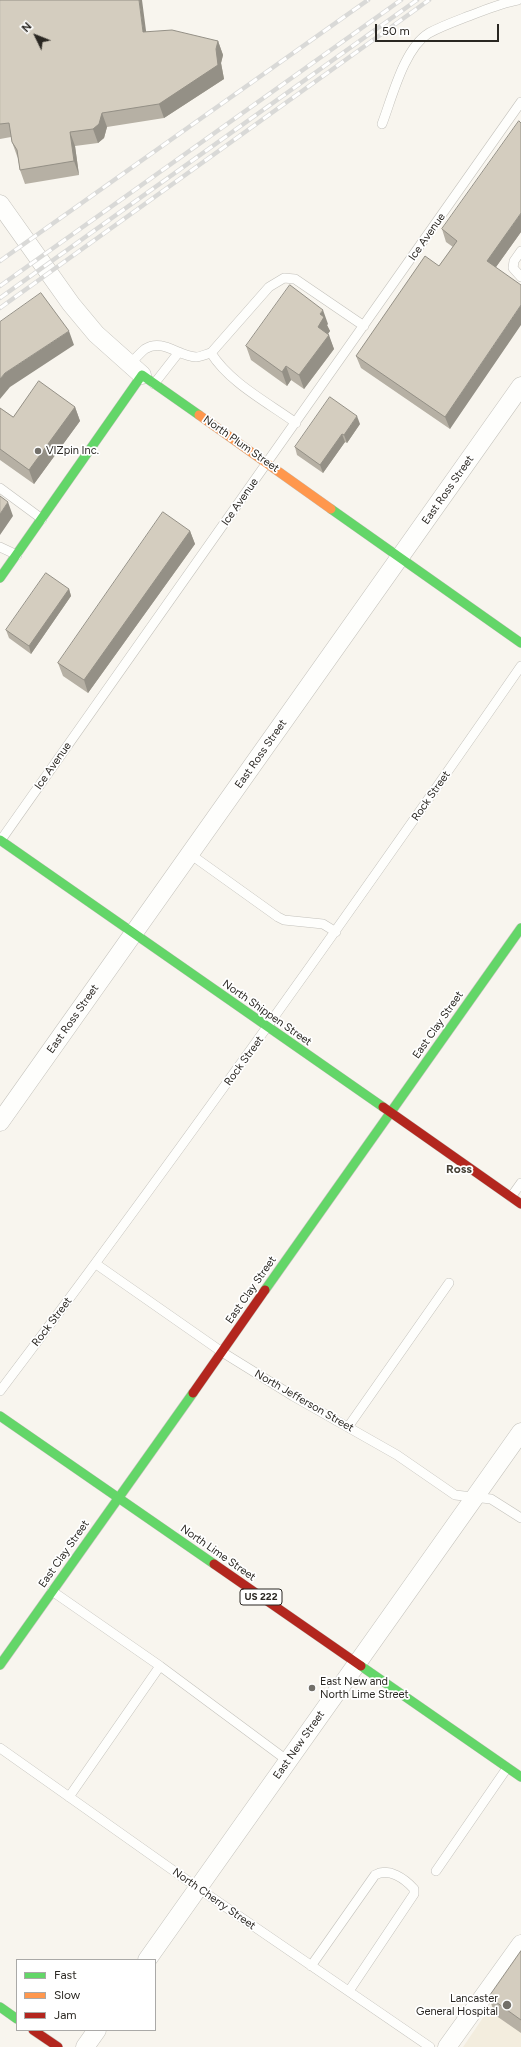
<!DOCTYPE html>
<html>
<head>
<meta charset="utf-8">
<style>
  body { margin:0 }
  #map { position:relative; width:521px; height:2047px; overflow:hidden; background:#f8f5ee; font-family:Figtree,sans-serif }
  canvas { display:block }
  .legend { position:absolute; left:16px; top:1959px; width:140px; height:72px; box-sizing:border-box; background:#fff; border:1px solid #aaa9a7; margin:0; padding:5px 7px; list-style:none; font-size:12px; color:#2a2722 }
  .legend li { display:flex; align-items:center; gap:8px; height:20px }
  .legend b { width:20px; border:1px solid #aaa9a7 }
  .north { position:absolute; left:16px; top:16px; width:40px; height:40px; -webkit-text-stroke:3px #fff; paint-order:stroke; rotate:313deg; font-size:11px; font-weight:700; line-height:16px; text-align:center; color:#2a2722 }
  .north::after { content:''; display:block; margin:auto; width:14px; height:18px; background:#2a2722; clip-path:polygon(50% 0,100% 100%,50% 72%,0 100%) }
  .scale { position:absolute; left:375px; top:24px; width:124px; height:18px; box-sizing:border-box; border:2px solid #2a2722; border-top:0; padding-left:5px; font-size:12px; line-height:14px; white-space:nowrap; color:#2a2722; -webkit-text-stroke:3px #fff; paint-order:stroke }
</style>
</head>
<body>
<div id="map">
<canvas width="521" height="2047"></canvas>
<ul class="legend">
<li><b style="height:5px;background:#63d668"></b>Fast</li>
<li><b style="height:5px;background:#ff974d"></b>Slow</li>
<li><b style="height:5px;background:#b3261e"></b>Jam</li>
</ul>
<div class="north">N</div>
<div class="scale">50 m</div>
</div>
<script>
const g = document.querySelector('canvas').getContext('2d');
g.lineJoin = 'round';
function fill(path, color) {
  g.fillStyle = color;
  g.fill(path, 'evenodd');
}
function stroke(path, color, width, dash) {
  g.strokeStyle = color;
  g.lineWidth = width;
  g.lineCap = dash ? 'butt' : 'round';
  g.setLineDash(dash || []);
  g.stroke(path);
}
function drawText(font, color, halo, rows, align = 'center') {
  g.font = font + ' Figtree,sans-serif';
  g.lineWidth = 3.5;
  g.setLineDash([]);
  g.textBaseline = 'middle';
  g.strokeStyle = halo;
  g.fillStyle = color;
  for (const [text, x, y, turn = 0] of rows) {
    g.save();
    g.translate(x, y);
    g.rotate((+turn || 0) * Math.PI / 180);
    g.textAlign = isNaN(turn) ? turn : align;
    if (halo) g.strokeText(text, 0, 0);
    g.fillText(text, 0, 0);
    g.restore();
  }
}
fill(new Path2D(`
  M521 1962V2047H463Z`), '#f3edde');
const lane = new Path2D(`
  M382 124C392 98 404 48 429 33 442 26 456 21 469 16 485 10 501 3 518 0
  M521 251 514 261 513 268 521 277
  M211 353C230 383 267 402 296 423
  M129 365C134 360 139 354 145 349 162 338 178 356 196 357 201 357 206 354 211 353L269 287 284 278 295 279 364 326
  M154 384 179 352
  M0 488 42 519
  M0 547 17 555
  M1 840 521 102
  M190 854 278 917 284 920 323 924 336 932
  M511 1197 521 1183
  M96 1264 222 1352 293 1396 397 1455 455 1495 491 1499 521 1518
  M0 1391C179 1154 351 911 521 666
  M348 1427 449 1283
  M52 1591 160 1666 288 1761
  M0 1748 198 1888 430 2047
  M69 1797 160 1666
  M436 1871 507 1768
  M311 1966 375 1875C389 1867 405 1879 414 1889V1894L349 1991`);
const street = new Path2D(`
  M0 204 71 304 96 334 142 375
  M0 1122 521 386
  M147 1960 521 1432
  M85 2047 97 2030
  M447 2047 521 1944`);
const fast = new Path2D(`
  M331 509 521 643
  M0 578 142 375 199 415
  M0 840 383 1107
  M265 1290 521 928
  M0 1416 214 1564
  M0 1665 193 1393
  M361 1666 521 1777
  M0 2007 17 2019`);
const slow = new Path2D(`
  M199 415 331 509`);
const jam = new Path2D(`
  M383 1107 521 1204
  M193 1393 265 1290
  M214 1564 361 1666
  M33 2030 58 2047`);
stroke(lane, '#c3c1bb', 10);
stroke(street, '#c3c1bb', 19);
stroke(fast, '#c3c1bb', 10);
stroke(slow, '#c3c1bb', 10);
stroke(jam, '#c3c1bb', 10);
stroke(lane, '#fefefc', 9);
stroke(street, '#fefefc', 18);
stroke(fast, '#63d668', 9);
stroke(slow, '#ff974d', 9);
stroke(jam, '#b3261e', 9);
const rail = new Path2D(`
  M0 261 368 0
  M0 286 401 0
  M0 298 417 0
  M0 308 429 0`);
stroke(rail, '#d9d9d7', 4.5);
stroke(rail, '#fff', 3, [9]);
fill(new Path2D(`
  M0 0 146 32 218 41 223 55 221 63 224 79 164 118 107 127 104 138 98 143 75 146 79 175 25 184 20 170 18 158 17 156 12 142 11 137 0 139Z
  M442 229 521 232 496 267 450 429 361 368 356 356 439 266 453 247 446 242Z
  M328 324 327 325 330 331 328 334 334 349 304 389 291 380 287 386 251 360 246 346Z
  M75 407 80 421 34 484 0 460V408L13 417Z
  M360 424 347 443 345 442 323 473 297 455 295 447Z
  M190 531 195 544 88 693 63 676 58 663Z
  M69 589 71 596 31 654 9 638 6 630Z
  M521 1951V2033L495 2015 489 1997Z`), '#b6b0a4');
fill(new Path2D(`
  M139 0H142L148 46 143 32Z
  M218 41 223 55 221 63 224 79 164 118 159 104 216 49Z
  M102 113 107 127 104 138 98 143 93 129Z
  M70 132 75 146 79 175 74 161Z
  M521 213V232L491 274 487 261Z
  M521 305V325L450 429 445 417Z
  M323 310 328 324 327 325 330 331 323 341 318 327 320 314Z
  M69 331 74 345 10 387 0 399V379L5 373Z
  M329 335 334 349 304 389 299 375Z
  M286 366 291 380 287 386 282 372Z
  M75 407 80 421 34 484 29 470Z
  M357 416 360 424 347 443 344 435Z
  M342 434 345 442 323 473 320 465Z
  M8 502 13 516 0 535V514Z
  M190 531 195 544 88 693 84 680Z
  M69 589 71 596 31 654 29 646Z`), '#949086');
const building = new Path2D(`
  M0 0H139L143 32 172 30 218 41 216 49 218 65 159 104 102 113 99 124 93 129 70 132 74 161 20 170 17 150 12 142 9 123 0 124Z
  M519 121 521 123V213L487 261 521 285V305L445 417 356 356 425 256 439 266 457 241 442 229Z
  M290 285 323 310 320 314 324 317 318 327 329 335 299 375 286 366 282 372 246 346Z
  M41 293 69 331 5 373 0 379V322Z
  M39 381 75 407 29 470 0 449V408L13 417Z
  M330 397 357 416 344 435 342 434 320 465 295 447Z
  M0 496 8 502 0 514Z
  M163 512 190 531 84 680 58 663Z
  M46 573 69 589 29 646 6 630Z
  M521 1951V2020L489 1997Z`);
fill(building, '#d4cdbf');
stroke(building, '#949086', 1);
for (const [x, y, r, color] of [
  [38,451,4,"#726f69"],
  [312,1688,4,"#726f69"],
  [507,2005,5,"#726f69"]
]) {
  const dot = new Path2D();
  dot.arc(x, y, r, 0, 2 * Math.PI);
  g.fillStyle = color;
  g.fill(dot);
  stroke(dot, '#fff', 1.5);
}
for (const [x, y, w] of [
  [261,1597,42]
]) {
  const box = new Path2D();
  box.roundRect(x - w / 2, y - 8, w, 16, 3);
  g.fillStyle = '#fff';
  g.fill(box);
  stroke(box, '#2a2722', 1);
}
drawText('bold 10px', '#2a2722', null, [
  ["US 222",261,1597]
]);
drawText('11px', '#2a2722', '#fff', [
  ["Ice Avenue",427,237,-55],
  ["North Plum Street",241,444,35],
  ["East Ross Street",448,490,-55],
  ["Ice Avenue",240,502,-55],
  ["East Ross Street",261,754,-55],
  ["Ice Avenue",53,766,-55],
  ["Rock Street",431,796,-55],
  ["North Shippen Street",267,1013,35],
  ["East Ross Street",73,1019,-55],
  ["East Clay Street",438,1025,-55],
  ["Rock Street",244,1061,-54],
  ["East Clay Street",251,1290,-55],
  ["Rock Street",52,1322,-53],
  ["North Jefferson Street",304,1401,30],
  ["North Lime Street",218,1553,35],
  ["East Clay Street",64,1554,-55],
  ["East New Street",299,1745,-55],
  ["North Cherry Street",214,1899,35]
]);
drawText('11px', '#2a2722', '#fff', [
  ["VIZpin Inc.",46,451],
  ["East New and",320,1682],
  ["North Lime Street",320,1695],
  ["Lancaster",498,1999,"right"],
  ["General Hospital",498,2012,"right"]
], 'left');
drawText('bold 12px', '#474237', '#fff', [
  ["Ross",459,1169]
]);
</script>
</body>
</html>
